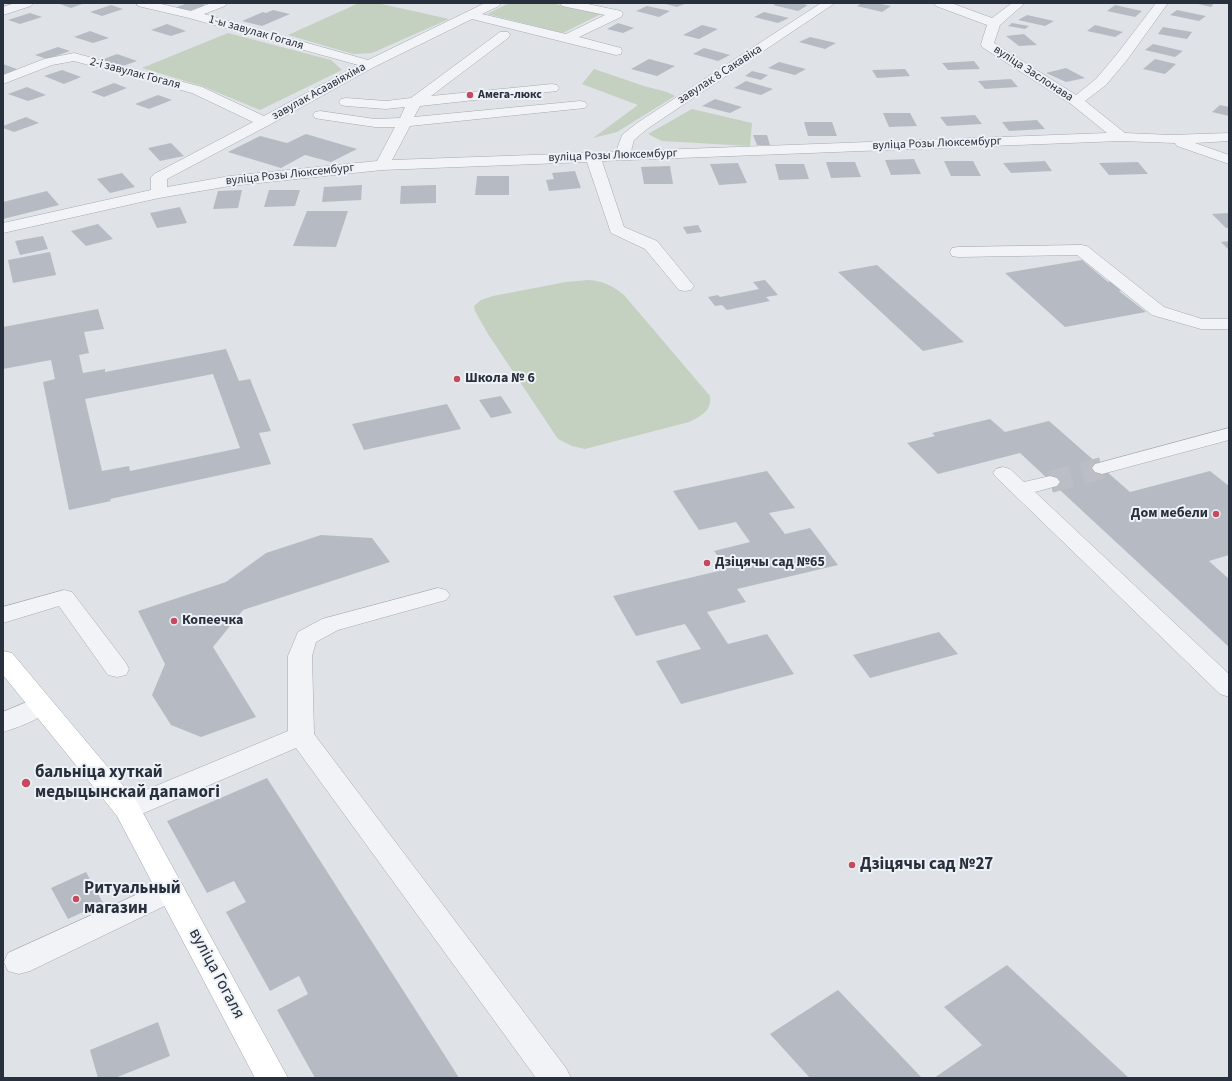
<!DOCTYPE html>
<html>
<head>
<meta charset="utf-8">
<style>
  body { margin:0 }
  #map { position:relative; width:1232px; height:1081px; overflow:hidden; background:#dfe2e7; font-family:"Source Sans 3",sans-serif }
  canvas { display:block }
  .frame { position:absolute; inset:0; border:4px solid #29303d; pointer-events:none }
</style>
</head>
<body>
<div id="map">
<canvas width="1232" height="1081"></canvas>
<div class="frame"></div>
</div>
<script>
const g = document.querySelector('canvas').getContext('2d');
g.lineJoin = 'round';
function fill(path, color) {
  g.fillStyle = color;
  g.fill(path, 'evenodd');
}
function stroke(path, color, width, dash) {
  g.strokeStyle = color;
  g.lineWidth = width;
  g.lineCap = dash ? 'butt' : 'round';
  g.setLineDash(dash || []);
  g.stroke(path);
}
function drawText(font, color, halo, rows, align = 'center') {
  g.font = font + ' "Source Sans 3",sans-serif';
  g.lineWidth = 4;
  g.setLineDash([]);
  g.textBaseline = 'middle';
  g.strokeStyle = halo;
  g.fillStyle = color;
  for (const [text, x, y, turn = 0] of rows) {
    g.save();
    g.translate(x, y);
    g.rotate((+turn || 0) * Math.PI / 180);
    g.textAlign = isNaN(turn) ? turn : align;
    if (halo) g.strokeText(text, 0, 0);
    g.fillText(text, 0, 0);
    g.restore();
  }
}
fill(new Path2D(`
  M359 3H377L449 19 372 53 353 54 288 35Z
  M509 3H551L601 14 563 33 487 14Z
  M228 33 331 60 342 70 260 110 202 86 142 68Z
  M594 69 644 86 667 92 675 96 617 132 593 138 638 105 582 84Z
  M692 109 752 123 750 146 662 141 648 134Z
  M589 280C603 281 613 286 624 295L710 396C712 411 701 416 689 422L585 449 572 446 558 439 488 334 475 311 474 306 481 300 493 296 566 282Z`), '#c4d0c0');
fill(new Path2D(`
  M57 3H85L71 8Z
  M188 3H199L206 5 186 12 174 8Z
  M662 3H687L677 7Z
  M777 3H797L808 5 798 11 773 5Z
  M862 3H876L891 6 882 12 857 6Z
  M1194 3H1214L1211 7Z
  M111 5 123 9 102 16 90 12Z
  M1115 5 1142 11 1135 17 1107 11Z
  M647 6 670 11 659 17 636 11Z
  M273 10 290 14 262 26 242 21 263 12 266 13Z
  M1177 10 1206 16 1199 21 1170 15Z
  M764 12 789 18 778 23 754 17Z
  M30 13 42 17 20 24 8 20Z
  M1027 15 1054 21 1045 26 1018 20Z
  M618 23 634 28 623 33 607 29Z
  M1012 23 1029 26 1025 29 1008 26Z
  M167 24 186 31 171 36 151 30Z
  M702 25 718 29 699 39 683 35Z
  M1095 25 1123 32 1115 37 1087 31Z
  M1163 27 1192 32 1187 39 1158 34Z
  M90 31 109 38 93 43 74 37Z
  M1024 34 1037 45 1019 46 1006 36Z
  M810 37 836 43 825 49 799 42Z
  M1153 44 1183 51 1175 57 1145 50Z
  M58 47 70 51 47 59 35 55Z
  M704 48 730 55 718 61 693 54Z
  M117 54 137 61 120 67 101 60Z
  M649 59 675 66 657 76 631 69Z
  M1155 59 1176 64 1165 74 1143 69Z
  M974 61 980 69 948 70 942 63Z
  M779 62 806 69 795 75 768 68Z
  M3 64 22 71 3 77Z
  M1066 68 1085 78 1066 82 1046 73Z
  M905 69 910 76 877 78 872 70Z
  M62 70 81 77 64 84 44 76Z
  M752 71 768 75 761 80 745 76Z
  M1011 79 1018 87 985 89 978 81Z
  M746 81 773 89 761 95 734 88Z
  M114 83 127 88 104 97 91 92Z
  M27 87 46 95 28 101 8 94Z
  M158 95 172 100 149 109 135 104Z
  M715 99 742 107 730 113 702 106Z
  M1220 105 1229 107V116L1212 112Z
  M883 113H910L917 126 889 127Z
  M975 115 982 124 947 126 940 117Z
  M26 117 39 123 14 132 3 128V126Z
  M1037 120 1045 129 1009 131 1002 122Z
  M804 122H832L837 136H808Z
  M306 134 357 149 331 162 305 155 281 168 228 152 260 136 287 143Z
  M753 135H767L770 145H757Z
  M171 143 184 156 160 161 148 148Z
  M914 159 921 174 891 175 885 160Z
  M944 161H973L981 176H951Z
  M1045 161 1052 171 1011 173 1003 163Z
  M826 162H855L861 177 831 178Z
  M1138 162 1148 174 1109 175 1099 163Z
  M738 163 747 183 719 185 710 164Z
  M775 164H804L809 179 779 180Z
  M670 166 673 184H644L641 167Z
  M575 171 581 188 549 191 546 180 554 179 552 173Z
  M122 173 135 187 110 193 97 179Z
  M477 176H509V195H475Z
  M362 185 361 200 322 202 324 187Z
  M436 185V203L400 204 401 186Z
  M242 190 238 208 213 209 218 191Z
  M269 190H300L295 206 264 207Z
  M47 191 59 205 3 219V202Z
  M180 207 187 223 157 228 150 213Z
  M307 211H348L336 247 293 246Z
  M1229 213V228H1226L1212 214Z
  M98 224 113 239 86 246 71 231Z
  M698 225 702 232 687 234 683 227Z
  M43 236 48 249 20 255 15 241Z
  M1229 241V250L1221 242Z
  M50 252 56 275 13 283 8 260Z
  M1082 260 1108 282 1115 280 1126 290 1119 291 1146 312 1065 327 1005 273Z
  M877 265 964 342 923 351 838 272Z
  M765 280 778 295 766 297 770 301 727 310 722 305 715 306 708 297 718 295 720 297 759 289 753 282Z
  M98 309 104 329 84 332 89 353 79 355 83 373 105 369V372L226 349 239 381 250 379 271 431 259 433 271 464 110 499 111 501 69 510 43 382 55 379 51 360 3 369V327ZM213 374 240 448 130 471 129 466 102 471 85 399Z
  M501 396 512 413 491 418 479 400Z
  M447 404 461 429 364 450 352 424Z
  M990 419 1005 432 1049 421 1130 492 1210 471 1229 486V555L1209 561 1229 579V647L1020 453 938 474 907 443 935 436 932 433Z
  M767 471 795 508 769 513 785 534 810 528 838 565 737 589 746 602 707 612 728 644 767 634 794 674 681 704 656 661 701 649 685 624 636 636 613 596 727 569 714 551 750 542 736 522 699 530 673 491Z
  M321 535 372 538 390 562 243 610 213 647 256 717 201 737 171 725 152 695 165 664 138 611 226 582 266 553Z
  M939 632 958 654 870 678 853 655Z
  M267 778 449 1062 459 1078H315L277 1010 308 994 299 976 270 991 226 912 246 902 234 881 207 893 167 821Z
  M86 872 103 903 68 919 51 888Z
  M1007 965 1129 1078H934L982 1045 944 1007Z
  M838 990 922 1078H810L770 1034Z
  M158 1022 170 1056 115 1078H98L90 1050Z`), '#b6bbc3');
stroke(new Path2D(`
  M1050 482 1102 468`), '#bbbec5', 22, [22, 11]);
const minor = new Path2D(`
  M15 3H33L31 6 3 15V7Z
  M136 3H157L191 11 211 3H227L225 6 204 14 368 60 485 3H501L499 6 482 14 566 34 605 15 562 6 560 3H583L621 11 623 14 621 17 579 37 621 48 622 51 621 54 616 55 472 19 374 67 269 125 167 179V187L230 176 377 161 395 127H375L320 119 315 118 313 115 315 112 320 111 375 119 400 118 405 107 386 109 346 106 341 105 339 102 341 99 346 98 386 101 411 98 500 32H508L510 35 508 38 431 96 552 84 557 85 559 88 557 91 420 106 414 117 580 101 585 102 587 105 585 108 410 126 392 160 616 152 622 135 637 123 821 3H835L647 129 634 140 631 151 1107 133 1071 104 982 47 981 44 987 25 936 6 934 3H951L992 18 1012 3H1025L1000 25 994 43 1076 95 1096 79 1117 54 1156 3H1168L1127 60 1106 85 1085 101 1125 133 1171 135 1229 133V141L1195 143 1229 155V164L1177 146 1175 143 1121 141 602 161 624 227 657 241 694 286 691 290 685 291 679 290 645 249 611 233 587 162 382 170 230 186 159 198 3 233V223L151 190V177L154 174 253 122 192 93 74 61 52 65 3 84V75L44 59 74 53 202 87 264 116 358 65 189 18 138 6Z
  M1081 245 1087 246 1164 307 1202 319H1229V329H1201L1152 315 1077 255 958 257 952 256 950 252 952 248 958 247Z
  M1229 428V440L1102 474 1095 472 1092 468 1095 464Z
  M1003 467 1010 469 1024 482 1050 476 1057 478 1060 482 1057 486 1035 492 1229 674V697L1220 694 996 477 993 473 996 469Z
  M438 588 446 590 450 595 446 600 338 630 316 642 312 656 314 734 566 1068 571 1078H536L296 748 137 816 127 819 117 816 114 809 117 802 288 731V656L298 632 322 619Z
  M64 590 72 592 126 663 129 669 126 675 117 677 108 675 59 606 3 623V607Z
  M41 696 50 699 54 705C47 717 17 728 3 732V712Z
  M171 879 181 882 185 890 181 898 30 971 19 974 8 971 4 962 8 953Z`);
const major = new Path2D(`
  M3 651 12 653 137 802 288 1078H255L117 816 3 675Z`);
stroke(minor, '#a5a9b1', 1);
stroke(major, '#9fa6b2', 1);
fill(minor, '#f1f3f6');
fill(major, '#fff');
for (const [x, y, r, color] of [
  [470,95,4,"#c54a5d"],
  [457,379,4,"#c54a5d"],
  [1216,514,4,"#c54a5d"],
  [707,563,4,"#c54a5d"],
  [174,621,4,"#c54a5d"],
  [26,783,5,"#c54a5d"],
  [852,865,4,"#c54a5d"],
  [76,899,4,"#c54a5d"]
]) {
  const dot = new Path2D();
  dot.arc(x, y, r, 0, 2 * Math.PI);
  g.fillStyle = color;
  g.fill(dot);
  stroke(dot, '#eef1f5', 1.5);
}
drawText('12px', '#29303d', '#eef1f5', [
  ["1-ы завулак Гогаля",256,33,16],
  ["2-і завулак Гогаля",135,74,15],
  ["вуліца Заслонава",1033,74,33],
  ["завулак 8 Сакавіка",720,75,-33],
  ["завулак Асаавіяхіма",319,92,-29],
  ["вуліца Розы Люксембург",937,144,-2],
  ["вуліца Розы Люксембург",613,156,-2],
  ["вуліца Розы Люксембург",290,175,-6]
]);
drawText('bold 12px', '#29303d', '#eef1f5', [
  ["Амега-люкс",478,95]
], 'left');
drawText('bold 14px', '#29303d', '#eef1f5', [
  ["Школа № 6",465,379],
  ["Дом мебели",1208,514,"right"],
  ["Дзіцячы сад №65",715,563],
  ["Копеечка",182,621]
], 'left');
drawText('bold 17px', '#29303d', '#eef1f5', [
  ["бальніца хуткай",35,773],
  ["медыцынскай дапамогі",35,793],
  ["Дзіцячы сад №27",860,865],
  ["Ритуальный",84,889],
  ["магазин",84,909]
], 'left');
drawText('17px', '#29303d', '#eef1f5', [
  ["вуліца Гогаля",216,974,62]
]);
</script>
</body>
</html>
